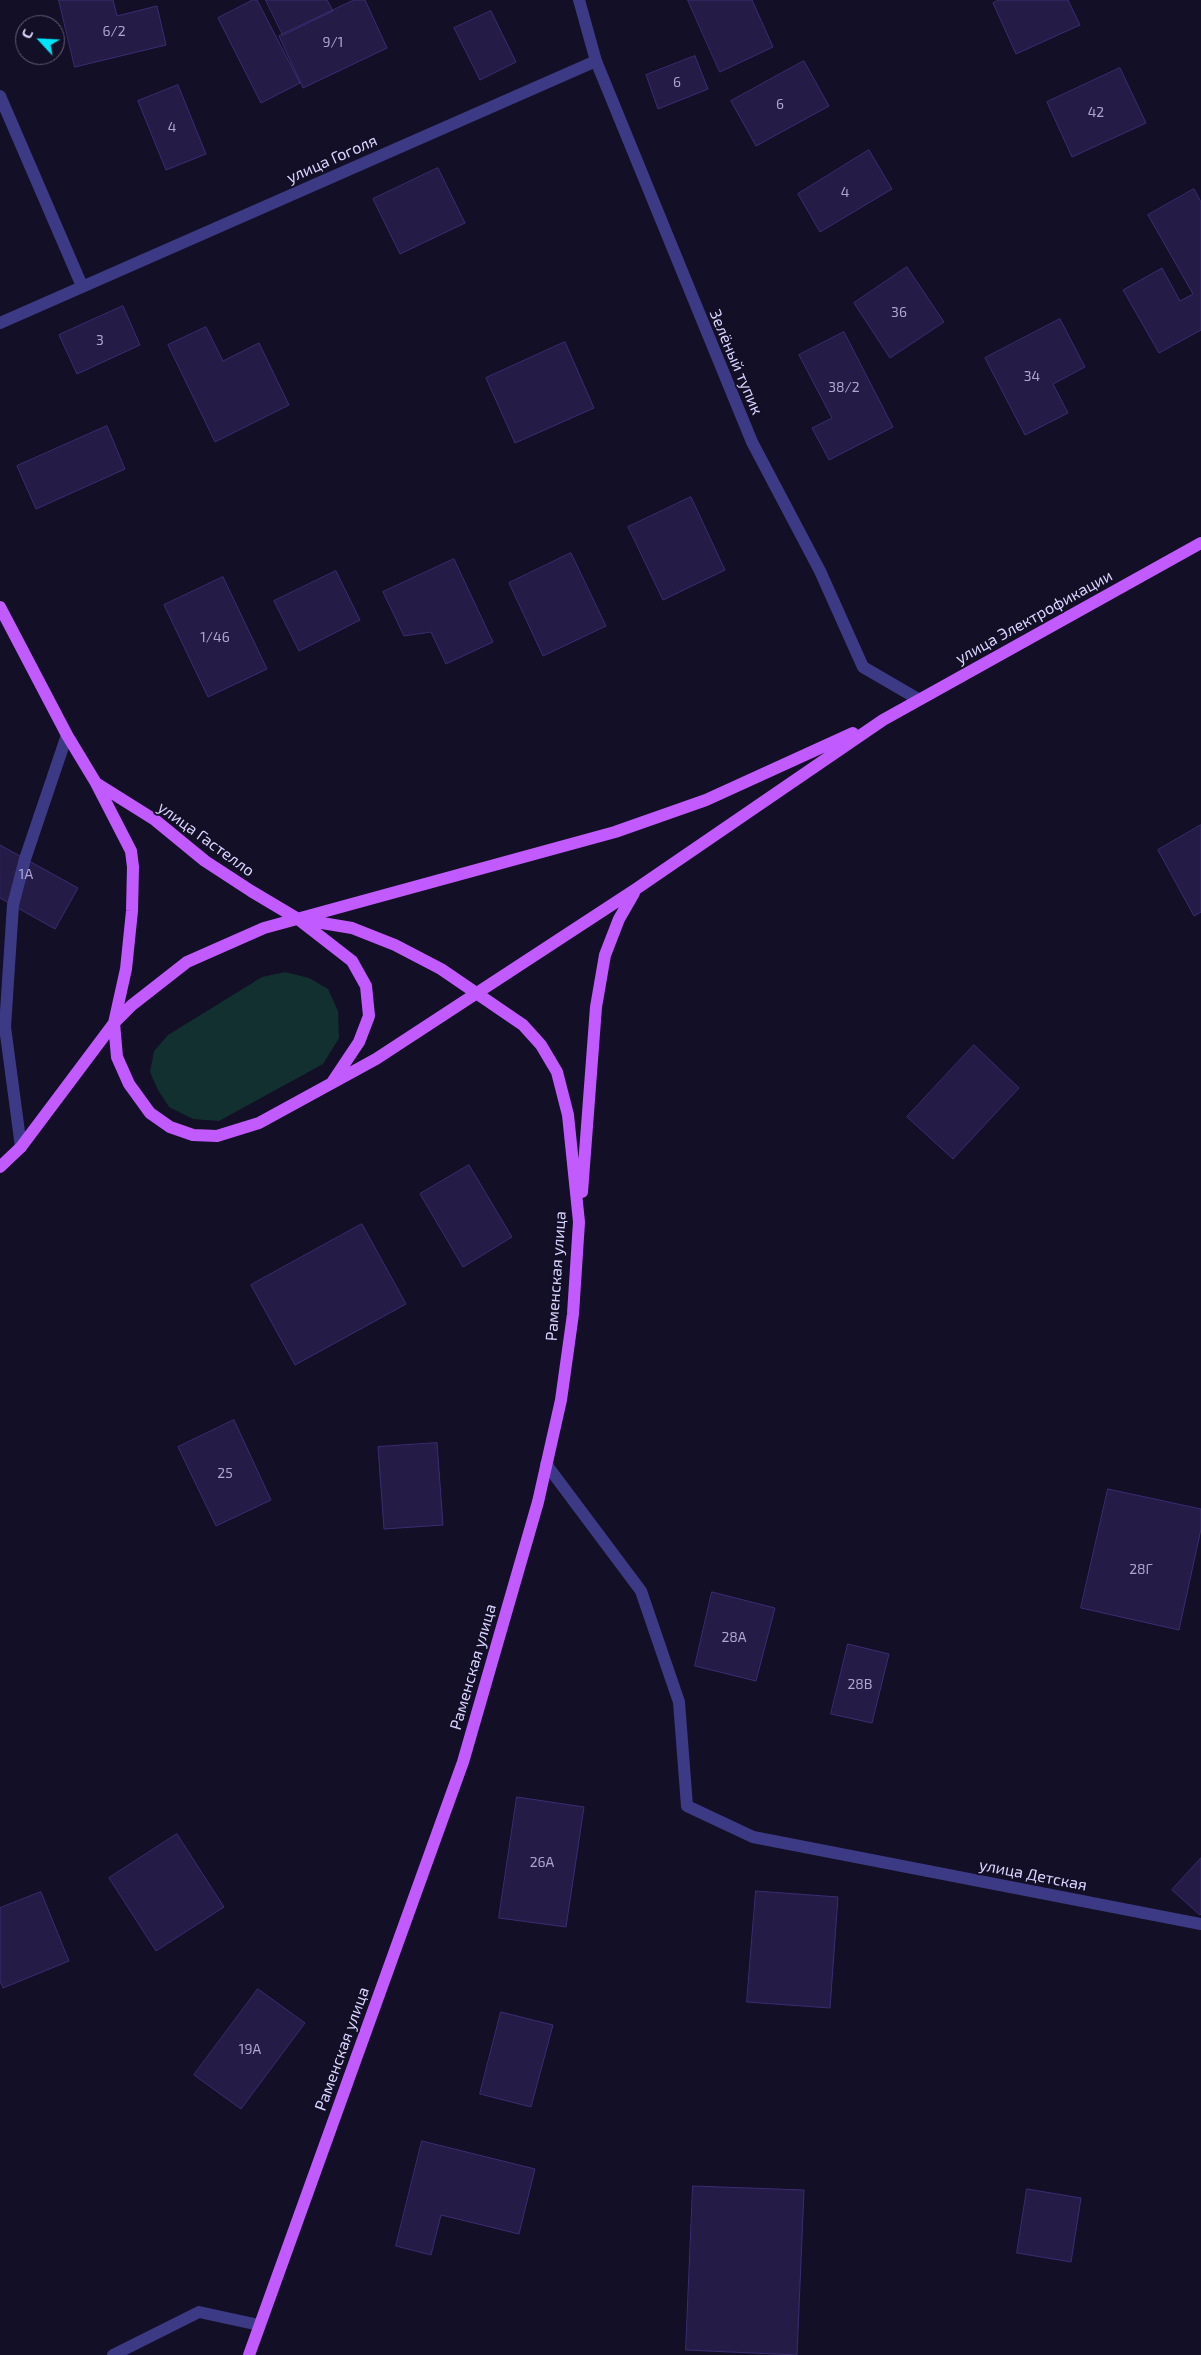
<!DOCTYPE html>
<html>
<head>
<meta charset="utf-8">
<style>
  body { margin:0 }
  #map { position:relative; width:1201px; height:2355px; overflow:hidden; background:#130f26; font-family:"Exo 2",sans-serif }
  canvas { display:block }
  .north { position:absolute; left:15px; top:15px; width:50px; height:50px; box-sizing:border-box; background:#130f26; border:1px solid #625e7d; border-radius:50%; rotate:295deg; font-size:14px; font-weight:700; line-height:20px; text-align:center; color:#d9d4ff }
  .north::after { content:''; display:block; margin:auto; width:18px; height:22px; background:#00e5ff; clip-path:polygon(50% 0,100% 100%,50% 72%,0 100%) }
</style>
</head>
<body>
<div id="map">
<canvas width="1201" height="2355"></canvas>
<div class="north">С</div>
</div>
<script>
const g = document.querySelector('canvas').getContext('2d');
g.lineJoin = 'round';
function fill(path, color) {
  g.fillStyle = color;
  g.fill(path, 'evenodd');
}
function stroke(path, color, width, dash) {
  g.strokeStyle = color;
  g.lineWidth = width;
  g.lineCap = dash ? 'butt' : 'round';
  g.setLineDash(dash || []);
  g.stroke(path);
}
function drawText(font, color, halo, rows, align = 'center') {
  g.font = font + ' "Exo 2",sans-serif';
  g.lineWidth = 4;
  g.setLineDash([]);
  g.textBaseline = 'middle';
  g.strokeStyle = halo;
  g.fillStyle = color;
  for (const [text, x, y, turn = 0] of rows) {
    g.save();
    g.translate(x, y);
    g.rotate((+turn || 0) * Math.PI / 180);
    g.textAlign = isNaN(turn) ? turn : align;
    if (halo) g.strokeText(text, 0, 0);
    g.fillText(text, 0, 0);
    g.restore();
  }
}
fill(new Path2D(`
  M285 972 309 978 328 989 338 1011 339 1038 323 1064 219 1121 193 1119 169 1107 158 1090 150 1072 154 1051 168 1035 262 977Z`), '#12302f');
const building = new Path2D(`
  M59 0H113L117 16 157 6 166 45 75 67Z
  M253 0H257L300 83 261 103 218 18Z
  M266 0H327L333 11 283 35Z
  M354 0H365L387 48 303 88 279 36Z
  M688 0H752L773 47 720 72Z
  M999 0H1068L1080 25 1016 54 993 3Z
  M491 11 516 62 480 80 454 28Z
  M695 56 708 89 658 109 646 75Z
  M804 61 829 106 756 146 731 101Z
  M1120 68 1146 123 1072 157 1047 102Z
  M178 85 206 154 166 170 138 101Z
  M869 150 892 189 820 232 798 194Z
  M438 168 465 223 400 254 373 199Z
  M1194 189 1201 202V330L1159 353 1123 290 1162 268 1180 301 1193 294 1148 215Z
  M907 267 944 322 890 358 854 303Z
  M123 306 140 345 77 374 59 335Z
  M1060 319 1085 367 1053 384 1068 413 1025 435 985 358Z
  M206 327 223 361 259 343 289 405 215 442 168 345Z
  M844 332 893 427 829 460 812 428 832 418 799 355Z
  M565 342 594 408 515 443 486 378Z
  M107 426 125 469 36 509 17 466Z
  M691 497 725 570 663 600 628 527Z
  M571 553 606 626 543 656 509 583Z
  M454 559 493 642 446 664 431 632 404 636 383 592Z
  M336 571 360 620 299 651 274 601Z
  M223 577 267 669 208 697 164 605Z
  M1201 825V912L1194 916 1158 850Z
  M0 845 78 888 55 929 0 898Z
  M974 1045 1019 1088 953 1159 907 1117Z
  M469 1165 512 1237 463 1267 420 1194Z
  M362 1224 406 1304 295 1365 251 1285Z
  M234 1420 271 1500 216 1526 178 1447Z
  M437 1443 443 1525 384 1529 378 1447Z
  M1108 1489 1201 1509V1529L1179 1630 1081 1608Z
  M712 1592 775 1608 756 1681 695 1666Z
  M848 1644 889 1654 872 1723 831 1714Z
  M517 1797 584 1807 566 1927 499 1918Z
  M177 1834 224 1907 156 1951 109 1878Z
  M1201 1858V1914L1200 1915 1172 1890Z
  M756 1891 838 1897 830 2008 747 2002Z
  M41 1892 69 1961 3 1988 0 1981V1908Z
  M258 1989 305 2023 241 2109 194 2075Z
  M501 2012 553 2025 531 2107 480 2094Z
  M422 2141 535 2169 519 2234 441 2215 431 2255 396 2246Z
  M693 2186 804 2190 797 2355 686 2350Z
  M1027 2189 1081 2198 1071 2262 1017 2253Z`);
fill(building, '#241b47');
stroke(building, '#3b2d73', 1);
stroke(new Path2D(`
  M21 1147 5 1027 13 905 25 859 67 735
  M546 1464 641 1591 679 1702 687 1806 753 1837 1201 1924`), '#3d3a85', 12);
stroke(new Path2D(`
  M579 0 596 61 752 442 820 571 863 667 918 699
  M0 96 82 286
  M0 323 596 61
  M113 2355 199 2312 259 2325`), '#3d3a85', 12);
stroke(new Path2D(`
  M0 607 67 735 96 783 131 851 133 867 132 911 126 969 114 1023 117 1057 129 1084 150 1113 170 1127 193 1135 217 1136 259 1123 376 1059 636 889 883 720 1201 543
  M96 783 155 820 205 861 251 891 298 919 352 961 366 986 369 1016 359 1042 333 1081
  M0 1167 21 1147 114 1023 132 1005 187 962 264 928 615 832 706 800 853 733
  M582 1192 596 1007 605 955 619 919 634 893
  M249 2355 463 1762 538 1502 561 1400 573 1314 579 1222 568 1115 557 1072 541 1045 523 1025 441 969 395 945 352 928 298 919`), '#c25bff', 12);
drawText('14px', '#aca6d1', null, [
  ["6/2",114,31],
  ["9/1",333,42],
  ["6",677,82],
  ["6",780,104],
  ["42",1096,112],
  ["4",172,127],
  ["4",845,192],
  ["36",899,312],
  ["3",100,340],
  ["34",1032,376],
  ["38/2",844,387],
  ["1/46",215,637],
  ["1А",26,874],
  ["25",225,1473],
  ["28Г",1141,1569],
  ["28А",734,1637],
  ["28В",860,1684],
  ["26А",542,1862],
  ["19А",250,2049]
]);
drawText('16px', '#d9d4ff', '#130f26', [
  ["улица Гоголя",332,159,-24],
  ["Зелёный тупик",736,362,67],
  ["улица Электрофикации",1034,617,-29],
  ["улица Гастелло",206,839,36],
  ["Раменская улица",556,1276,-86],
  ["Раменская улица",473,1667,-74],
  ["улица Детская",1033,1875,11],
  ["Раменская улица",342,2049,-70]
]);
</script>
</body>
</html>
